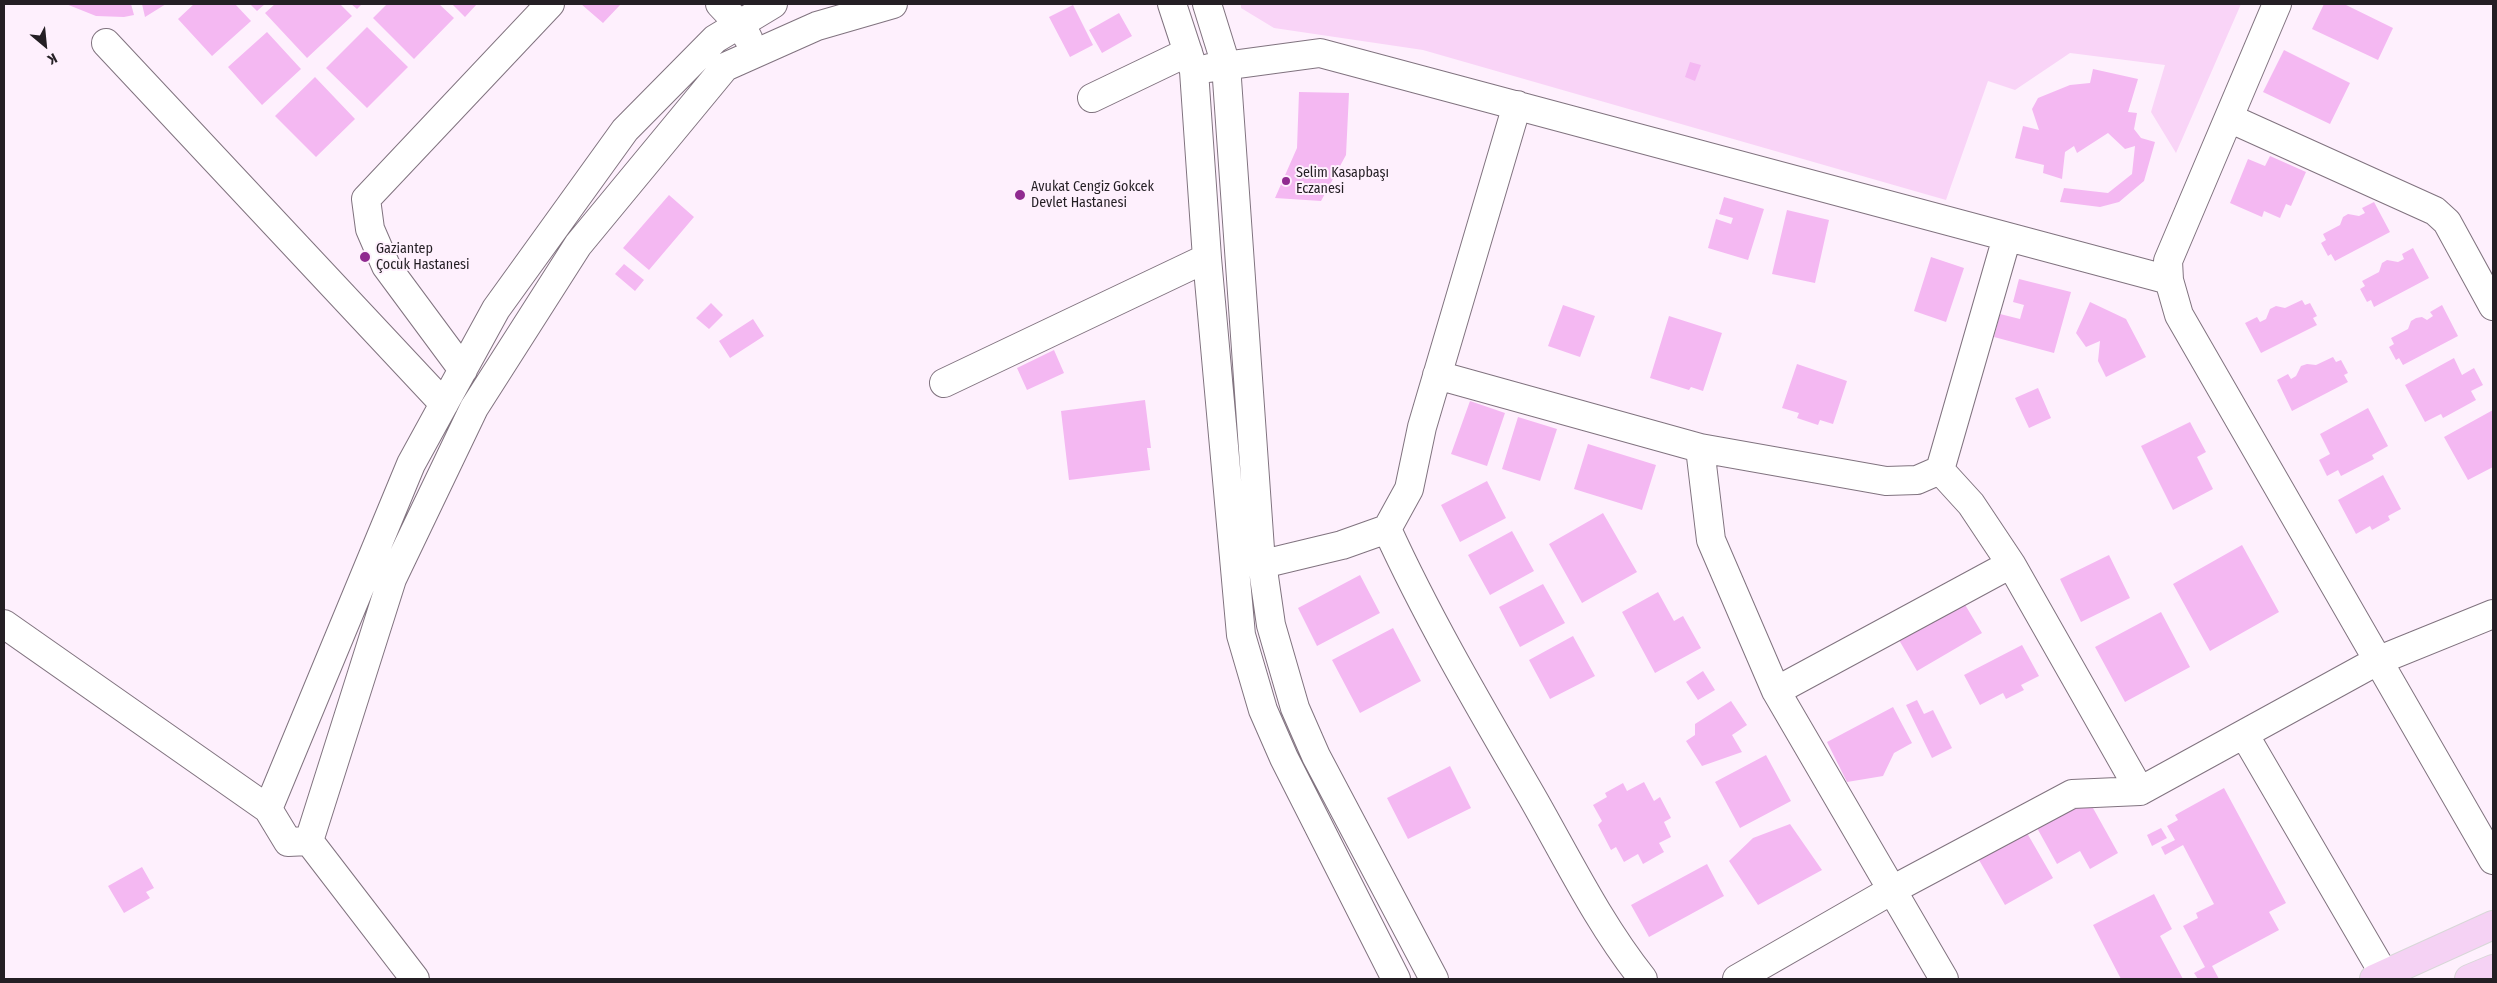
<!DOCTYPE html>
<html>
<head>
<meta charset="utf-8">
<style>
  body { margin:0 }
  #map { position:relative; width:2497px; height:983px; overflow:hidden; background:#fef0fd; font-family:"Fira Sans Condensed",sans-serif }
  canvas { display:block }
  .frame { position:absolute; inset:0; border:5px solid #241f24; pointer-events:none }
  .north { position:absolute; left:20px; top:20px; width:50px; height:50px; -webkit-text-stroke:4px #fef0fd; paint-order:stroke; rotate:152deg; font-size:14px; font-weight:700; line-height:20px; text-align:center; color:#241f24 }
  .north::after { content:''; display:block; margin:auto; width:18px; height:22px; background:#241f24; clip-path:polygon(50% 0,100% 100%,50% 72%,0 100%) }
</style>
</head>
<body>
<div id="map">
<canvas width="2497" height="983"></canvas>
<div class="frame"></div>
<div class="north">K</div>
</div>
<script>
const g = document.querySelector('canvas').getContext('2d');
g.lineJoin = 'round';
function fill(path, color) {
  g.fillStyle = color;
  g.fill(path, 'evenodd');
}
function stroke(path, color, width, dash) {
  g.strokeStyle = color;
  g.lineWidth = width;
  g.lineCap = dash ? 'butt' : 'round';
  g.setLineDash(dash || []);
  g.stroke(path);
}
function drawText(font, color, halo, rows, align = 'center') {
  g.font = font + ' "Fira Sans Condensed",sans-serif';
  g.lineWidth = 4;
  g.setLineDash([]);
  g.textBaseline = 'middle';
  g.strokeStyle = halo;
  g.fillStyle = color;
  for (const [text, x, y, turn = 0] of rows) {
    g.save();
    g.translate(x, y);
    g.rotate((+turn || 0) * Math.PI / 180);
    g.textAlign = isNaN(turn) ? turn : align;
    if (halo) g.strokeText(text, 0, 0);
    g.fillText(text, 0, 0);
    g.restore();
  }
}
fill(new Path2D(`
  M1241 4H2241L2176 153 2151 112 2165 65 2070 53 2015 90 1988 81 1946 200 1423 50 1274 28 1241 8Z`), '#f9d4f7');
fill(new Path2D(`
  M66 4H131L134 15 124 17 96 16Z
  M142 4H166L145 17Z
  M194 4H235L251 21 212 56 178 19Z
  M250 4H265L257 11Z
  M275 4H340L352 16 307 58 265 13Z
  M351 4H362L357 9Z
  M387 4H439L454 18 414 59 373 18Z
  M452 4H477L465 17Z
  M581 4H621L603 23Z
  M2324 4H2344L2393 28 2378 60 2312 29Z
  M1073 5 1093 45 1070 57 1049 17Z
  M1119 13 1132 36 1102 53 1089 30Z
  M367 27 408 67 367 108 326 68Z
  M267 32 301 69 262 105 228 67Z
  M2284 50 2350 83 2330 124 2263 92Z
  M1690 62 1701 65 1695 81 1685 77Z
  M2093 69 2138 79 2128 112 2137 113 2134 129 2141 138 2155 142 2144 181 2119 202 2100 207 2060 202 2064 188 2108 193 2132 174 2135 146 2125 149 2108 133 2077 153 2074 146 2065 152 2062 179 2043 173 2044 165 2015 158 2023 126 2039 130 2032 109 2038 98 2070 85 2090 83Z
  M315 77 355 119 316 157 275 116Z
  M1299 92 1349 93 1346 155 1321 201 1275 198 1297 148Z
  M2270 156 2306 172 2291 206 2286 204 2280 218 2264 211 2262 217 2230 203 2248 159 2265 166Z
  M669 195 694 217 649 270 623 248Z
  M1724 197 1764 209 1748 260 1708 248 1716 219 1731 224 1733 218 1719 214Z
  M2374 202 2390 232 2335 261 2331 254 2328 256 2321 243 2326 240 2323 234 2340 225 2343 217 2348 214 2359 216 2365 213 2362 208Z
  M1787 210 1829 220 1815 283 1772 274Z
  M2413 248 2429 278 2374 307 2371 300 2367 302 2360 289 2365 286 2362 281 2379 272 2382 263 2387 260 2398 262 2404 259 2402 254Z
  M1931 257 1964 268 1946 322 1914 311Z
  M624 264 644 280 635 291 615 274Z
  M2019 279 2071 292 2054 353 1994 337 2000 314 2020 319 2024 305 2013 302Z
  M2302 300 2305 305 2310 303 2317 316 2313 318 2317 325 2261 353 2245 323 2257 317 2260 322 2266 319 2270 309 2276 306 2285 308Z
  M2090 302 2126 319 2146 357 2106 377 2098 361 2100 341 2086 347 2076 333Z
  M711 303 723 315 709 329 696 318Z
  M1563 305 1595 316 1580 357 1548 346Z
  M2442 305 2458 336 2403 365 2399 358 2396 360 2389 347 2394 344 2391 338 2408 329 2411 321 2416 318 2422 317 2427 320 2433 316 2430 312Z
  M1669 316 1722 333 1703 391 1691 387 1689 390 1650 378Z
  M753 319 764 336 730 358 719 341Z
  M1054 350 1064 373 1027 390 1017 368Z
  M2333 357 2336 362 2341 360 2348 373 2344 375 2348 382 2292 411 2277 380 2288 374 2291 379 2296 376 2301 366 2307 364 2316 365Z
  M2454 358 2462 375 2474 368 2483 385 2471 391 2476 400 2443 418 2441 414 2425 422 2405 385Z
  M1797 364 1847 381 1833 424 1820 420 1818 425 1797 418 1799 413 1782 408Z
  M2038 388 2051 418 2029 428 2015 398Z
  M1145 400 1151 448H1147L1150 470 1069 480 1061 411Z
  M1470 401 1505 413 1487 466 1451 454Z
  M2368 408 2388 446 2372 455 2374 459 2341 476 2338 470 2327 476 2319 460 2330 454 2320 434Z
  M2493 410V467L2468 480 2444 437Z
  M1518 417 1557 429 1540 481 1502 469Z
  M2190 422 2206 452 2197 457 2213 489 2173 510 2141 446Z
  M1588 444 1656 465 1642 510 1574 489Z
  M2383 475 2401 509 2388 516 2390 520 2372 530 2370 526 2356 534 2338 500Z
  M1487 481 1506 518 1460 542 1441 505Z
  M1603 513 1637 572 1582 603 1549 544Z
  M1512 531 1534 571 1490 595 1468 555Z
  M2242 545 2279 612 2210 651 2173 584Z
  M2109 555 2130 598 2081 622 2060 579Z
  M1360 575 1380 613 1317 646 1298 608Z
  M1543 584 1565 623 1520 647 1499 607Z
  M1658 592 1674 621 1683 616 1701 648 1655 673 1622 612Z
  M1964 603 1982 633 1917 671 1899 640Z
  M2161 612 2190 667 2125 702 2095 647Z
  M1393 628 1421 681 1360 713 1332 660Z
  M1573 636 1595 676 1550 699 1529 660Z
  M2022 645 2039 676 2021 685 2024 690 2006 699 2003 693 1980 705 1964 675Z
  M1703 671 1715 690 1698 700 1686 682Z
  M1917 700 1924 714 1933 710 1952 748 1932 758 1906 705Z
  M1731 701 1747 725 1732 735 1742 752 1702 766 1686 741 1695 735V724Z
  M1893 707 1912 743 1894 753 1883 776 1847 782 1827 742Z
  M1766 755 1791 801 1740 828 1715 782Z
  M1450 766 1471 808 1408 839 1387 798Z
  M1644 782 1654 801 1660 797 1671 818 1664 822 1671 837 1659 843 1664 852 1643 864 1638 854 1624 862 1616 847 1611 850 1598 825 1602 821 1593 805 1607 797 1605 793 1623 783 1627 791Z
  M2224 788 2286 903 2269 912 2279 930 2212 966 2219 979H2198L2194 973 2205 967 2183 926 2198 918 2196 913 2214 904 2183 845 2165 855 2161 847 2175 840 2167 826 2178 820 2175 815Z
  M2088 799 2118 853 2090 869 2080 851 2057 864 2037 828Z
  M1790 824 1822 870 1758 905 1729 861 1753 838Z
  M2161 828 2167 838 2152 846 2147 835Z
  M2027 833 2053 878 2005 905 1979 860Z
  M1707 864 1724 896 1649 937 1631 905Z
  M142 867 154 888 146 892 150 898 124 913 108 886Z
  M2154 894 2172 929 2160 936 2183 979H2121L2093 925Z`), '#f4b8f2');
const minor = new Path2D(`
  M720 4 739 24 748 38
  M1172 4 1194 71 1207 258 1241 635 1263 710 1284 758 1396 979
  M1207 4 1226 65 1260 549 1271 625 1295 708 1316 756 1434 979
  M2277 4 2168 261 2169 280 2179 315 2493 860
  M106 43 444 404
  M1209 68 1320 53 2169 280
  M1092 98 1188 52
  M2229 118 2435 211 2447 222 2493 306
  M463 370 386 266 370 229 366 199 550 4
  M1437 375 1700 448 1886 481 1917 480 1940 470 2007 237
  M944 383 1207 258
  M1700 448 1711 540 1776 691 1944 979
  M1940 470 1971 504 2011 564 2140 791
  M1387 529C1430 623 1483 712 1535 802 1569 862 1600 925 1643 979
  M1263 564 1342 545 1387 529 1409 489 1422 427 1517 105
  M4 624 268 809 288 842 309 841 415 979
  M1776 691 2011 564
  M2244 734 2384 974
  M268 809 411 464 496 309 625 130 715 39 773 4
  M309 841 392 579 474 408 578 245 725 67 817 26 893 4
  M1737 979 1892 890 2072 794 2140 791 2377 661 2493 614`);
const major = new Path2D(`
  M2374 979 2493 925
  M2469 979 2493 969`);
stroke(minor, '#80737f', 30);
stroke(major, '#d8d7d8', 30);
stroke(minor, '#fff', 28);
stroke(major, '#f5d2f4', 28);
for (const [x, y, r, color] of [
  [1286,181,5,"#902a90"],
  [1020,195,6,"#902a90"],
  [365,257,6,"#902a90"]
]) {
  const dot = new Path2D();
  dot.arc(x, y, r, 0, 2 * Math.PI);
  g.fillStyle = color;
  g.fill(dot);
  stroke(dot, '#fef0fd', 2);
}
drawText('14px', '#241f24', '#fef0fd', [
  ["Selim Kasapbaşı",1296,173],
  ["Eczanesi",1296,189],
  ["Avukat Cengiz Gokcek",1031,187],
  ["Devlet Hastanesi",1031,203],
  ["Gaziantep",376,249],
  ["Çocuk Hastanesi",376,265]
], 'left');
</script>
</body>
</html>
